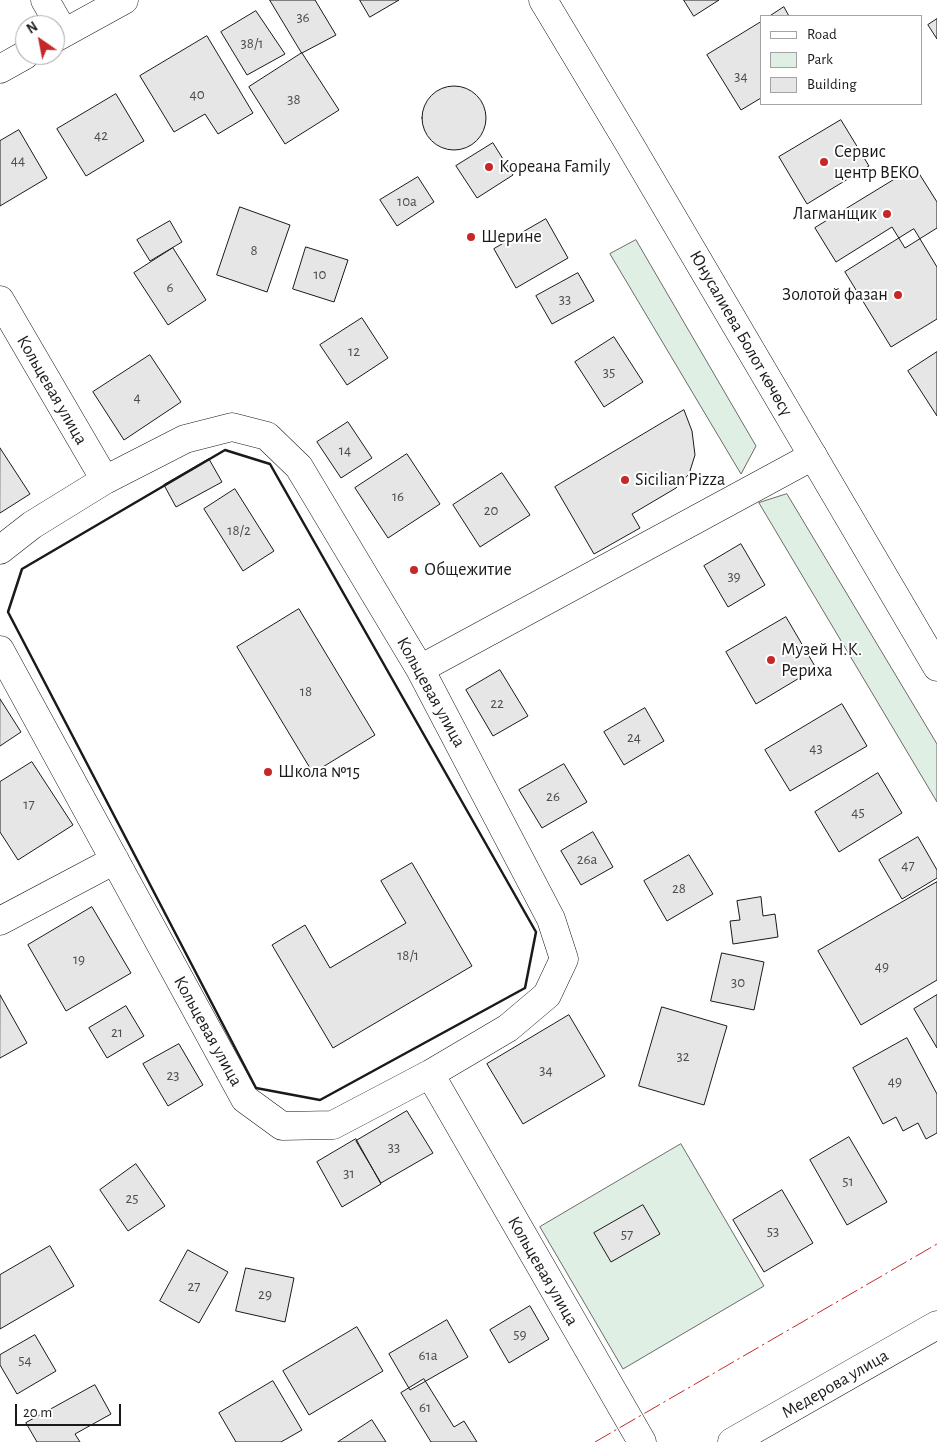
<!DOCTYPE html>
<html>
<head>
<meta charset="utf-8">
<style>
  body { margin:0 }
  #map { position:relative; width:937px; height:1442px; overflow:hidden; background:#fff; font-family:"Alegreya Sans",sans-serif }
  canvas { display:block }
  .legend { position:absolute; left:760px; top:15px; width:162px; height:90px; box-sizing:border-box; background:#fff; border:1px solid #a3a3a3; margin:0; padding:6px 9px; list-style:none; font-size:15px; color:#1a1a1a }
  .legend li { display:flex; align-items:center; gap:10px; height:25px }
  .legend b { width:25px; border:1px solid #a3a3a3 }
  .north { position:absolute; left:15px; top:15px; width:50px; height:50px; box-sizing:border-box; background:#fff; border:1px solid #a3a3a3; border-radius:50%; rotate:327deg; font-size:14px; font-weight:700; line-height:20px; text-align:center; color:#1a1a1a }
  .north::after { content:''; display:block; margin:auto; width:18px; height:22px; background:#c62828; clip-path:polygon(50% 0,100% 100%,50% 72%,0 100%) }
  .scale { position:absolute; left:15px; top:1404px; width:106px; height:22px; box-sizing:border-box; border:2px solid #1a1a1a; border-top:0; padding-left:6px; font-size:15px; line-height:18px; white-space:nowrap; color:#1a1a1a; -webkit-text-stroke:4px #fff; paint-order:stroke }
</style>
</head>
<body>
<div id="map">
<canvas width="937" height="1442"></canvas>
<ul class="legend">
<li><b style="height:6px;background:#fff"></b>Road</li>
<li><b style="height:14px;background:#e0efe3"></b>Park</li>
<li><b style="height:14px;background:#e6e6e6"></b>Building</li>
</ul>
<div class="north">N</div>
<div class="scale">20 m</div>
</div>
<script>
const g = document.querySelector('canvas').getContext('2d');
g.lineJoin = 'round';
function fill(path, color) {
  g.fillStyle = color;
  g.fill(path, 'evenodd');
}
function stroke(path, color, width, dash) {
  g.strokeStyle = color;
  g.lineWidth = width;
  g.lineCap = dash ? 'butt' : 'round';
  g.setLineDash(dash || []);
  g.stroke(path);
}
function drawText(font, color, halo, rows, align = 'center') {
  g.font = font + ' "Alegreya Sans",sans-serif';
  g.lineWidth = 4;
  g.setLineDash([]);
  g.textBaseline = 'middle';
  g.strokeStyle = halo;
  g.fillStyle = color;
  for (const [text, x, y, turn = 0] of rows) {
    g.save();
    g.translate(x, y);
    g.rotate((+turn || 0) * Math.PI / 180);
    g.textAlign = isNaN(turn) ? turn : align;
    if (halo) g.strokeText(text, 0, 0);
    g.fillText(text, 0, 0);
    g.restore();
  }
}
const green = new Path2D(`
  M636 240 756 446 741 474 610 254Z
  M787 494 937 744V802L759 503Z
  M681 1144 764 1286 623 1369 540 1227Z`);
fill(green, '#e0efe3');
stroke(green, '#6a6a6a', 1);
const building = new Path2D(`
  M270 0H315L336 35 302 53Z
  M360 0H399L370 17Z
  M684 0H719L694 16Z
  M784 7 789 16H770Z
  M256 11 285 54 247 75 221 32Z
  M937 19V39L928 25Z
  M761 22V98L741 110 707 55Z
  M207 36 253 113 218 134 205 114 174 132 140 76Z
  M302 53 339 110 285 144 249 87Z
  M422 118a32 32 0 1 1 64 0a32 32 0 1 1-64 0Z
  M116 94 144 141 86 176 57 129Z
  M841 120 869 166 807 204 779 157Z
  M19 130 47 178 0 206V141Z
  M493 143 513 175 477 198 456 166Z
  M915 167 937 202V228L905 248 892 227 836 262 815 228Z
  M418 177 434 202 397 226 380 200Z
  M240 207 290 225 267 292 217 275Z
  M546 219 568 258 516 288 494 249Z
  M170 221 182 242 150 261 137 240Z
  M914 229 937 267V319L891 347 845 272Z
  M306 247 348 260 334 302 293 289Z
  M173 248 206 300 168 325 134 273Z
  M578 273 594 301 552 324 536 296Z
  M362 318 388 358 347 385 320 345Z
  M614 337 643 382 604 407 575 362Z
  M937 352V416L908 371Z
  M150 355 181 402 124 440 93 392Z
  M684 410 692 431 695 455 689 474 676 488 632 514 640 528 594 554 555 487Z
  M348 422 372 458 341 478 317 442Z
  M0 448 30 494 0 513Z
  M407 454 440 504 388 538 355 488Z
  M209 459 222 482 176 507 164 485Z
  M502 473 530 515 480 547 453 505Z
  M235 489 274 551 243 571 204 509Z
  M741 544 765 585 728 607 704 566Z
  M299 609 375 735 313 773 237 647Z
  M786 617 816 668 756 704 726 652Z
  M500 670 528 716 493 736 466 690Z
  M0 699 21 732 0 746Z
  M842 704 867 746 790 791 765 750Z
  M645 708 664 741 624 765 604 732Z
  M32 762 73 825 18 860 0 832V782Z
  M564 764 587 802 542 828 519 790Z
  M878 773 902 813 839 852 815 812Z
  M593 832 613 867 581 885 561 851Z
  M918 837 937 870V878L902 899 879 860Z
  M689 855 713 894 667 921 644 881Z
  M412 863 472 966 333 1048 272 945 305 925 330 968 406 923 381 881Z
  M937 882V980L861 1025 818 951Z
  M761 897 763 916 775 914 778 937 733 944 730 921 740 920 737 901Z
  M92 907 131 973 66 1011 28 945Z
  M722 953 764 962 754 1010 711 1001Z
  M0 995 27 1043 0 1058Z
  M937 995V1048L914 1009Z
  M126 1006 144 1036 107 1058 89 1028Z
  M662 1007 727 1026 704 1105 639 1086Z
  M569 1015 605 1076 523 1124 487 1064Z
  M907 1038 937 1094V1133L926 1139 918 1123 903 1131 896 1117 883 1124 853 1068Z
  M179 1044 203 1085 168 1106 143 1064Z
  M407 1111 433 1153 381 1183 356 1141Z
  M849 1137 887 1202 847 1225 810 1160Z
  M356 1139 381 1184 342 1207 317 1162Z
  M136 1164 165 1206 128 1231 100 1190Z
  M782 1190 813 1243 764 1272 733 1220Z
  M643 1205 660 1234 611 1262 594 1233Z
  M50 1246 74 1286 0 1329V1275Z
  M188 1250 228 1272 199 1323 160 1301Z
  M246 1268 294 1278 285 1322 236 1311Z
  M530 1306 549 1339 509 1363 490 1330Z
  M447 1320 468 1357 410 1390 389 1354Z
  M357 1327 383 1371 309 1415 283 1371Z
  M35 1335 56 1371 17 1394 0 1365V1355Z
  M424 1379 454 1427 464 1421 477 1442H431L401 1393Z
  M273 1381 302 1430 281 1442H236L219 1413Z
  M95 1385 111 1414 75 1434 80 1442H37L26 1423Z
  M372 1420 386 1442H338Z`);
fill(building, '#e6e6e6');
stroke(building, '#1a1a1a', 1);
const minor = new Path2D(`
  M45 0 64 33
  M55 38 124 0
  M0 69 25 55
  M0 300 105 480
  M0 550 32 525 105 480 185 439 232 427 267 436 299 467 420 669 551 919 564 959 547 995 508 1028 430 1074 333 1125 282 1126 245 1099 0 650
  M420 669 813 456
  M0 921 115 860
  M430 1074 642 1442`);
const secondary = new Path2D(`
  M732 1442 937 1325`);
const primary = new Path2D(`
  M543 0 630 145 937 667`);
stroke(minor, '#1a1a1a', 29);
stroke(secondary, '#1a1a1a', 29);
stroke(primary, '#1a1a1a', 29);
stroke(minor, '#fff', 28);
stroke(secondary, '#fff', 28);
stroke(primary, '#fff', 28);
stroke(new Path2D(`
  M225 450 270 464 536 932 525 988 320 1100 256 1088 8 612 22 569Z`), '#1a1a1a', 2.5);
stroke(new Path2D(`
  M595 1442 937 1244`), '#c62828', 1, [18, 4, 2.5, 4]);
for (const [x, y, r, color] of [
  [824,162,5,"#c62828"],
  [489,167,5,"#c62828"],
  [887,214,5,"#c62828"],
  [471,237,5,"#c62828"],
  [898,295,5,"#c62828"],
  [625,480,5,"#c62828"],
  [414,570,5,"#c62828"],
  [771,660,5,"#c62828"],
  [268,772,5,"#c62828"]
]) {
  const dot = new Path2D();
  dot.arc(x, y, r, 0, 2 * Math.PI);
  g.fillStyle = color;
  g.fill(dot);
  stroke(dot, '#fff', 2);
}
drawText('15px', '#4d4d4d', null, [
  ["36",303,17],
  ["38/1",252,43],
  ["34",741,76],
  ["40",197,94],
  ["38",294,99],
  ["42",101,135],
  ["44",18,160],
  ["10а",407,201],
  ["8",254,250],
  ["10",320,274],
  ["6",170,287],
  ["33",565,299],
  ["12",354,351],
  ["35",609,372],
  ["4",137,397],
  ["14",345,450],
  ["16",398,496],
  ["20",491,510],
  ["18/2",239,530],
  ["39",734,576],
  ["18",306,691],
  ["22",497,703],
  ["24",634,737],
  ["43",816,748],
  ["26",553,796],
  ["17",29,804],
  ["45",858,812],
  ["26а",587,859],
  ["47",908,865],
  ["28",679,888],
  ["18/1",408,955],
  ["19",79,959],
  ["49",882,966],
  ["30",738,982],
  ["21",117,1032],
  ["32",683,1056],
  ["34",546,1070],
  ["23",173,1075],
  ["49",895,1081],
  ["33",394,1147],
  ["31",349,1173],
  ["51",848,1181],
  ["25",132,1198],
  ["53",773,1231],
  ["57",627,1234],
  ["27",194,1286],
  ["29",265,1294],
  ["59",520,1334],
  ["61a",428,1355],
  ["54",25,1360],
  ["61",425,1407]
]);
drawText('18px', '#1a1a1a', '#fff', [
  ["Сервис",834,152],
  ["центр BEKO",834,173],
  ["Кореана Family",499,167],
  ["Лагманщик",877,214,"right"],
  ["Шерине",481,237],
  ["Золотой фазан",888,295,"right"],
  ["Sicilian Pizza",635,480],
  ["Общежитие",424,570],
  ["Музей Н.К.",781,650],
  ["Рериха",781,671],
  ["Школа №15",278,772]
], 'left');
drawText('18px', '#1a1a1a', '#fff', [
  ["Юнусалиева Болот көчөсү",741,333,60],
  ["Кольцевая улица",52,390,60],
  ["Кольцевая улица",431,692,61],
  ["Кольцевая улица",208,1031,61],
  ["Кольцевая улица",543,1271,60],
  ["Медерова улица",835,1384,-30]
]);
</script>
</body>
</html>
